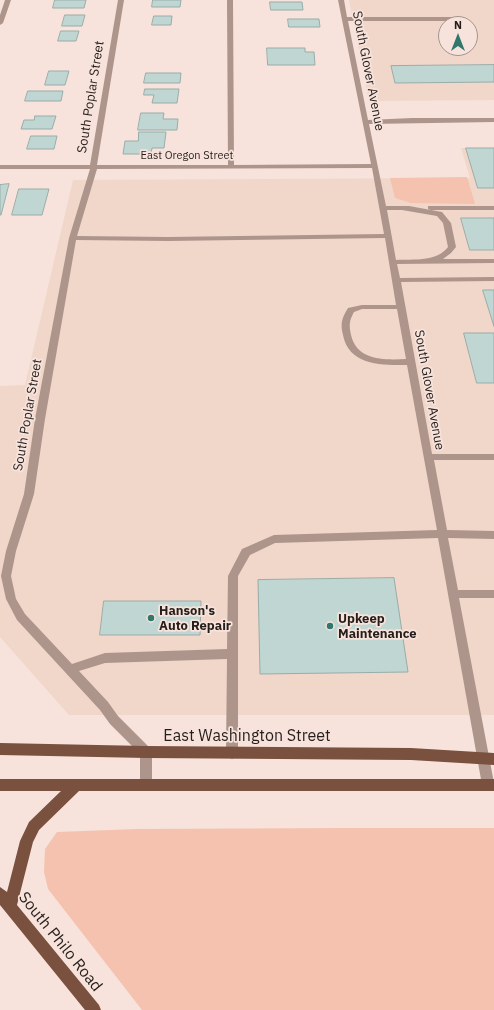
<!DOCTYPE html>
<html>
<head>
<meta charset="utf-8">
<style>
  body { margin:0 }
  #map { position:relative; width:494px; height:1010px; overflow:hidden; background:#f7e3db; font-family:"IBM Plex Sans",sans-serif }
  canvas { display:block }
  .north { position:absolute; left:438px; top:16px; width:40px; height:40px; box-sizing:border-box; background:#f7e3db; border:1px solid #a3948e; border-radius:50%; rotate:0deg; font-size:11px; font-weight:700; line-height:16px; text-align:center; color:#251e1b }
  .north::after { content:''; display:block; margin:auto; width:14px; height:18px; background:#31776c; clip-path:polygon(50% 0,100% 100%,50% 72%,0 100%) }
</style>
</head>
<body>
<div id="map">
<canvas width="494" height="1010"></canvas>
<div class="north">N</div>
</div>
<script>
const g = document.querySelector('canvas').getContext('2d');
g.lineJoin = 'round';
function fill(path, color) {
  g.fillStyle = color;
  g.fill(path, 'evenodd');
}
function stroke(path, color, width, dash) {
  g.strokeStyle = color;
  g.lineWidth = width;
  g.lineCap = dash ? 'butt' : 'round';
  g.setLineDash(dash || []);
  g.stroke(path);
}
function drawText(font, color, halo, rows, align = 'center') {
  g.font = font + ' "IBM Plex Sans",sans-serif';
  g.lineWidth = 3.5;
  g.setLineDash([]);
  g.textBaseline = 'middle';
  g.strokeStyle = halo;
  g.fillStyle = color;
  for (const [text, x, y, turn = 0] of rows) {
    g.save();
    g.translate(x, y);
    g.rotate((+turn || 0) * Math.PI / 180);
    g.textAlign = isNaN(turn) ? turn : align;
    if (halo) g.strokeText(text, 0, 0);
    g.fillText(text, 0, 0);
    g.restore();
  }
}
fill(new Path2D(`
  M349 0H494V100L369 101ZM446 24H470V48H446Z
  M461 148H494V715H69L0 637V386L25 385 73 180 470 178Z`), '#f1d6ca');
fill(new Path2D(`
  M467 177 475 204 411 203 395 198 390 178Z
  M348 828H494V1010H142L48 889 44 872 45 849 57 832 138 829Z`), '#f4c2ae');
const building = new Path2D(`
  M55 0H86L84 8H53Z
  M153 0H181L180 7H152Z
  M270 2H302L303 10H271Z
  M65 15H85L82 26H62Z
  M154 16H172L171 25H152Z
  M288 19H319L320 27H289Z
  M61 31H79L76 41H58Z
  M267 48H305V52H314L315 65H268Z
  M494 65V82L395 83 391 66Z
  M49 71H69L65 85H45Z
  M146 73H181L180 83H144Z
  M145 89H179L177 103H152L154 95H144Z
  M28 91H63L61 101H25Z
  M141 113H164L163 119H178L177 130H138Z
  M35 116H56L52 129H21L24 120H34Z
  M139 132H166L164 148H152L151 154H123L125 141H138Z
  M31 136H57L54 149H27Z
  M466 148H494V188H478Z
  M9 184 1 215H0V185Z
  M19 189H49L42 215H12Z
  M461 218H494V250H470Z
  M483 290H494V326Z
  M464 333H494V383H477Z
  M394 578 408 672 260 674 258 580Z
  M104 601H201L200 635H100Z`);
fill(building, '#c0d6d2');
stroke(building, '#98ada9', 1);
fill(new Path2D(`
  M5 0H11L3 23 0 25V15Z
  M118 0H124L97 165H228L227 0H233L234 165 371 164 338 0H344L347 17H462L465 19 462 21H348L368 120 412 118H494V122L369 124 386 206H409L442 212 451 223 456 247 451 253 443 259H494V263L397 264 400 278 494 277V281L401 282 432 454H494V460H434L447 530 494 531V539L448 538 458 590H494V598H459L494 783 492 789 488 791 484 789 482 785 438 538 275 543 250 555 238 576V753L236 757 232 759 228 757 226 753 227 659 105 663 79 671 108 702 118 716 150 748 152 752V785L150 789 146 791 142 789 140 785V754L110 724 100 710 17 620 6 599 1 576 6 551 24 494 35 419 69 238 90 169H0V165H90ZM372 168 384 234 168 237 77 236 97 169ZM387 210H402L437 216 443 223 448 247C437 262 413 259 396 260ZM385 238 396 305H362L348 308C342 318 340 323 343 335 349 366 382 365 407 365L437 530 274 535 242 549 228 576 227 649 105 653 72 664 25 614 16 599 11 576 16 551 34 494 45 419 76 240 168 241ZM362 309H397L406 359C385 360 357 361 351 335 349 325 349 321 354 312Z
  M428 206H494V210H428Z`), '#ad958b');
fill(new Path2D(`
  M0 743 146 746 411 748 494 753V765L411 760 146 758 0 755Z
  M0 779H494V791H79L39 830 33 842 17 905 99 1005 101 1010H85L0 905V887L7 892 20 841 29 822 61 791H0Z`), '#7a503f');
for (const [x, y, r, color] of [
  [151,618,4,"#31776c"],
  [330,626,4,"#31776c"]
]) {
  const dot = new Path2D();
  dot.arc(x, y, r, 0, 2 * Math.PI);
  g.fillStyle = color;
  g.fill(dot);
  stroke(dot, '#f7e3db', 1.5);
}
drawText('11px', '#251e1b', '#f7e3db', [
  ["East Oregon Street",187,156]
]);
drawText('13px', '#251e1b', '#f7e3db', [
  ["South Glover Avenue",368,71,79],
  ["South Poplar Street",91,97,-81],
  ["South Glover Avenue",429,390,80],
  ["South Poplar Street",28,415,-80]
]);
drawText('bold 13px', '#251e1b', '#f7e3db', [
  ["Hanson's",159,611],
  ["Auto Repair",159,626],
  ["Upkeep",338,619],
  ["Maintenance",338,634]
], 'left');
drawText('16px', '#251e1b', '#f7e3db', [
  ["East Washington Street",247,736],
  ["South Philo Road",60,942,51]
]);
</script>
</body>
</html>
